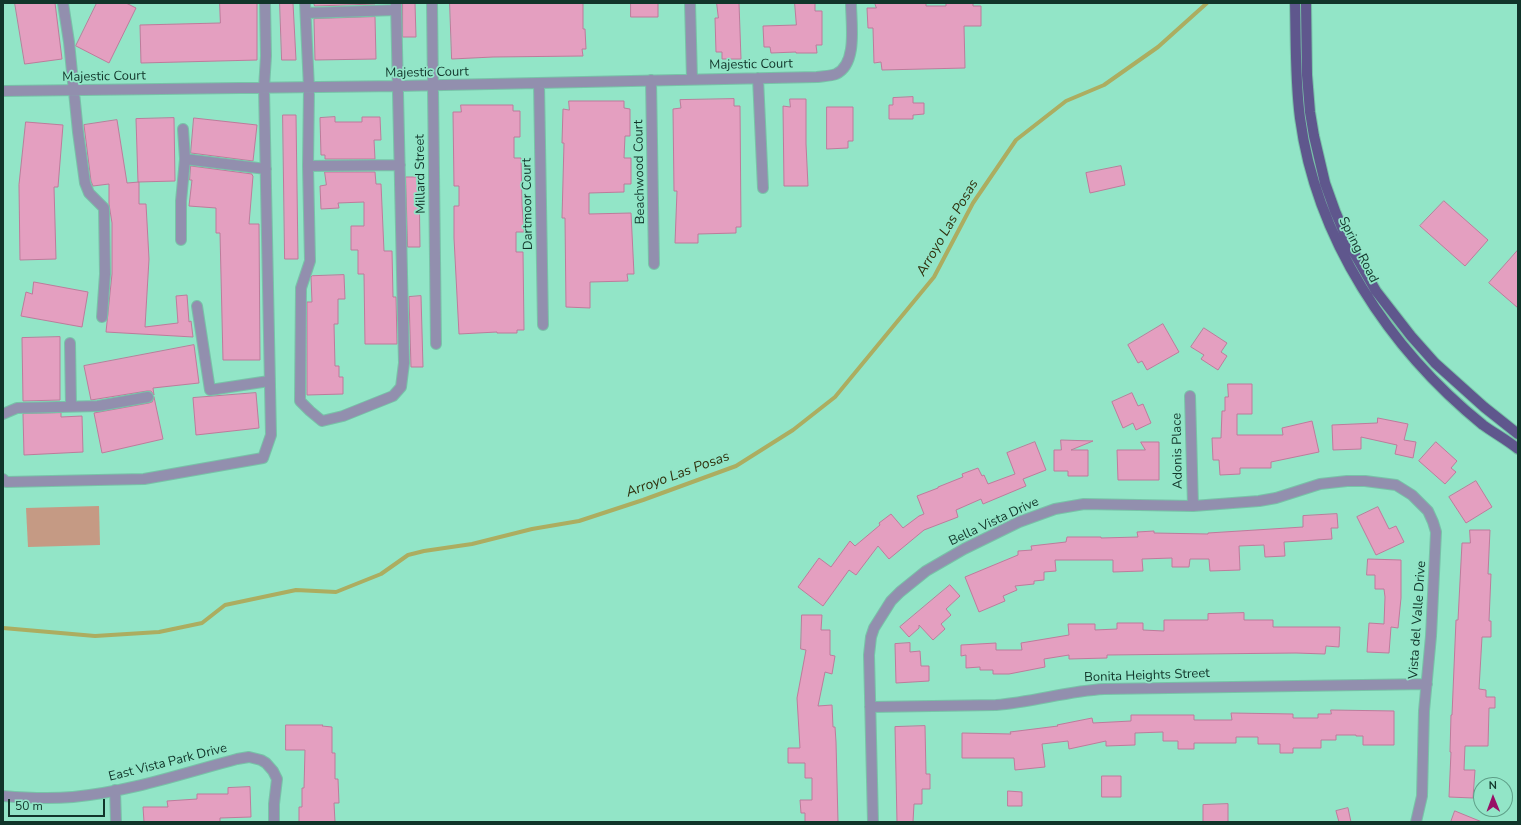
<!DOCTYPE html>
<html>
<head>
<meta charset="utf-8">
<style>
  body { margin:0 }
  #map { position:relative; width:1521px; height:825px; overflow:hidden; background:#92e5c7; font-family:"Nunito Sans",sans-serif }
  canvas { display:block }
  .frame { position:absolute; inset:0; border:4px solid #11352a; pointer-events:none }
  .north { position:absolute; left:1473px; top:777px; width:40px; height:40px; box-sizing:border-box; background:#92e5c7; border:1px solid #5e9f88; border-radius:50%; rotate:359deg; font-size:11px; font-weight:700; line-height:16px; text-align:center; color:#11352a }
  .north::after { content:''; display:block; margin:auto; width:14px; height:18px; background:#981166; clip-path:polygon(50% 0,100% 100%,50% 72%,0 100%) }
  .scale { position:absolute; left:8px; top:799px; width:97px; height:18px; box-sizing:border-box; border:2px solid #11352a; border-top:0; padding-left:5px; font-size:12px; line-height:14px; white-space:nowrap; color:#11352a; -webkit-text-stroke:3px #92e5c7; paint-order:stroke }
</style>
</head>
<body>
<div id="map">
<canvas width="1521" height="825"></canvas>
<div class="frame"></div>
<div class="north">N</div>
<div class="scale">50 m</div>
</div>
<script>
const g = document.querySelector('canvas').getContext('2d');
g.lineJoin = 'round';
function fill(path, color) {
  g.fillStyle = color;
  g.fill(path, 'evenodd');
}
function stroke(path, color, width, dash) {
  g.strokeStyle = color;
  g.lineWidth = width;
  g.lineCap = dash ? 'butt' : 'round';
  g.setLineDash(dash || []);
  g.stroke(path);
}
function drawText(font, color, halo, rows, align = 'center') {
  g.font = font + ' "Nunito Sans",sans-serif';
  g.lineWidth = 3.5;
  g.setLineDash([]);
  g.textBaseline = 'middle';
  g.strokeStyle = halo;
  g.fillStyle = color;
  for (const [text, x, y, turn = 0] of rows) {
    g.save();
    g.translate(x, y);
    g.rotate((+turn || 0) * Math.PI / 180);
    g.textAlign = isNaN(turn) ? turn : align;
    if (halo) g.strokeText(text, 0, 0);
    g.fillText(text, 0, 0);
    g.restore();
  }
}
fill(new Path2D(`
  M99 506 100 545 28 547 26 508Z`), '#c59a84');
stroke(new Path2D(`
  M3 628 95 636 159 632 202 623 225 605 296 590 336 592 381 574 408 555 424 551 472 544 532 529 579 521 643 500 736 466 793 430 835 397 934 277 973 203 1016 140 1066 101 1104 85 1158 47 1207 3`), '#acad60', 4);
const building = new Path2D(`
  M15 3H55L62 59 25 64Z
  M97 3H126L136 8 109 63 76 46Z
  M220 3H257V60L141 63 140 25 220 23Z
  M280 3H293L296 60H282Z
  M314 3H375V4L315 6Z
  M403 3H415L416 37H403Z
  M450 3H583V29H585L586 49H582L583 56 493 57 452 59Z
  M631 3H658V17H631Z
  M717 3H739L741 59H722V52H716L715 18H718Z
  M795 3H815V11H822V45H816L817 53H796V52L771 53 770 47H764L763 26 796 25Z
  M875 3H926V6H946V3H973V6H981V26H964L965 68 882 70 881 62 874 63 873 28H868L867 8H876Z
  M375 17 376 59 315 60 314 19Z
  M913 97V103H924V114L913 115V119H889V105H893V98Z
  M734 99V106H740L741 227H736V233L698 234V243H675L677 191H674L673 109 681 108 680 100Z
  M790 99H806V144L808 186H784L783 106 790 107Z
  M569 101H624V108L630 109V136H625L624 158H631V184H624V192L589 193V214L631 213 634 274H627L628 281 590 282V308L566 307 565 218H562L564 143H562L563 109 569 110Z
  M461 105H513V111H520V137H514V158H521L522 205 524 232H516V252H523L524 330H517V333H497V332L459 334 454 238V206H459V186H454L453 112H461Z
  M827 107H853V141H848V148L827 149Z
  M283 115H296L298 259H285Z
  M335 117V122H362V117H380L381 140H374L375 159H325V155H321L320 118Z
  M174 118 175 181 138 182 136 119Z
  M194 118 257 125 253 161 191 153Z
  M117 120 127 183 139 182V204H146L149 259 145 327 178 323 176 296 187 295 189 322 191 321 193 337 106 332 112 274V223L109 204V184L93 186 91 181 84 125Z
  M26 122 63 125 58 187H54L56 259 20 260 19 185Z
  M191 166 252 174V175L253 176 249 224H259L260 360H223L220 233H216V208L189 206 192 180H190Z
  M1121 166 1125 185 1090 193 1086 173Z
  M325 172H375L376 184H381L384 251H392L393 297H396L397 344H365L364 274H358V250H351V226H364V202L338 203 339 208 321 209 320 186 326 185Z
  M406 177H419L420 247H408Z
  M1444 201 1488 240 1465 266 1420 226Z
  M1518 250V308L1489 283Z
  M344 275 345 299H338V324H334L335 366H339V377H343V394L307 395V302H312L311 277 312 276Z
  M34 282 88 292 82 327 21 316 26 292 32 294Z
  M421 296 423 367H411L409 297Z
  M1163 324 1179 352 1147 370 1142 361 1138 363 1128 345Z
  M1204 328 1227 343 1221 352 1227 356 1218 370 1201 359 1204 355 1191 347Z
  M60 337V400L23 401 22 338Z
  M194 345 199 383 153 388 154 395 151 391H147L91 400 84 366Z
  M1228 384H1252V414H1237V435H1283L1282 428 1312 421 1319 452 1271 462V468H1240V474L1220 475 1219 460H1213L1212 438H1221L1222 411H1225V397H1228Z
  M256 393 259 428 196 435 193 398Z
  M1132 393 1138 406 1143 404 1151 423 1136 430 1133 423 1123 428 1112 402Z
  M154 397 163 439 102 453 94 413 149 403 152 402Z
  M61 413V417L82 416 83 452 24 455 23 414Z
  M1378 418 1408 424 1404 440 1416 442 1413 458 1395 454 1397 445 1361 437V449L1333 450 1332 425 1377 423Z
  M1061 440 1093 441 1071 450H1088V476H1068V471H1054V450H1061Z
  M1035 442 1046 470 1023 479 1026 486 983 504 981 499 956 510 958 517 924 530 889 559 878 546 856 575 849 570 823 606 798 587 819 558 831 567 850 541 855 546 880 525 879 523 891 514 903 528 919 516 924 514 917 496 938 488V487L963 477 962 474 978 468 982 476 984 475 988 484 1015 474 1007 453Z
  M1141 442H1159V480H1118L1117 450H1145Z
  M1436 442 1457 461 1451 468 1456 472 1445 484 1419 461Z
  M1476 481 1492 507 1466 523 1449 497Z
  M1378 507 1389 529 1396 526 1404 542 1376 555 1357 517Z
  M1337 514 1338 528H1331L1332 539 1284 542 1285 556 1265 557 1264 545 1239 546 1240 570 1210 571 1209 559H1190L1189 567H1172V558L1142 559 1143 571 1113 572V560H1055L1056 571 1044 572V580L1034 581V584L1015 586 1017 590 1003 596 1005 601 979 612 965 577 1018 555V551L1032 550 1031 546 1066 542 1067 537H1101V538L1138 537 1137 532 1154 531V533L1208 534V533L1303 527V516Z
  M1470 530H1490L1488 574H1491L1489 621H1491V637H1482L1479 689 1486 690V697H1495V708H1489L1488 746H1465L1464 770H1475L1473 798 1449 797 1451 752H1450L1451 715H1452L1456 620H1458L1462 543H1470Z
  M1368 559 1401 560V598L1398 628 1391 627 1389 653 1367 652 1369 623 1384 624 1385 597 1384 589H1375V575H1367Z
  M950 585 960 596 946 609 951 615 941 624 945 629 933 640 919 625V628L909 637 900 627Z
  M1244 613V620H1273V627H1340L1339 647 1326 646 1325 654 1296 653 1107 655V658L1069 659V655L1044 659 1045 667 1009 674H993V670H980V667L966 668V655L961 656V645L996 643V650H1022L1021 643 1069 635 1068 624H1095V630L1117 629V623H1143V630L1164 631V620H1208V614Z
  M802 615H822L821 630H830V655L835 656 832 674 825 672 818 706 832 705 833 727H835L836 742 838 822H805V813H801L800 800H812V778H805V763H788V748H800L797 698 806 650 801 649Z
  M910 643V652L920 651 921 666H929V681L896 683 895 644Z
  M1331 710 1394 711V745H1363V736H1356V735H1336V740H1321V748H1293V753H1280V744H1258V737H1236V743H1194V749H1178V741H1163V732L1135 733V745L1106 746V741L1069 749 1068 741 1042 744 1045 767 1015 770 1014 758H962V733L1011 734 1010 732 1058 726 1057 725 1092 718 1093 723 1131 721V715H1194V720H1232L1231 713 1293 714V718H1318V714H1331Z
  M286 725H323L322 726 332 727V753H335V779H338L339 803H334L335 822H299V807H302V788H304L305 750H286Z
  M925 726 926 774H930V789H922V804H914L913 822H897L895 727Z
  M1102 776H1121V797H1102Z
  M250 787 251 817 220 818V822H144L143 807H168L167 801 197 799V794H228V788Z
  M1008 791 1022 792V806H1008Z
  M1228 804V822H1203V805Z
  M1348 808 1351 822H1339L1336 811Z
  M1455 811 1482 822H1451Z`);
fill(building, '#e49fc0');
stroke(building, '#bd7b9b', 1);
const minor = new Path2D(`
  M63 3 69 42 78 132 85 183 89 193 104 208 105 274 102 317
  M305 3 309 88 308 166 310 261 301 288 300 401 310 411 322 421 343 416 393 396 401 387 404 363 396 3
  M432 3 436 344
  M690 3 692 79
  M306 13 396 10
  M758 78 763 188
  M651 80 654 264
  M539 83 543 325
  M3 91 398 86 817 77C823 76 831 76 836 74 858 64 851 23 851 3
  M185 159 266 169
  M308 166 400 165
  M181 240V201L185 159 183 129
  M197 306 210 390 269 381
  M70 343 71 406
  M1190 396 1193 506
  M3 414 17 408 98 406 148 397
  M3 479 6 482 144 479 263 458 271 435 264 88 266 56 265 3
  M870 707 996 705C1033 702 1068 691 1104 689L1427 684
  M115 790 116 822
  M3 796C26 798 50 799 73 797 129 792 184 773 237 759L249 757 261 760 266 763 273 771 277 779 274 804V822
  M873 822 869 655 871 637 874 628 891 601 900 592 926 571 964 549 1019 522 1055 509 1084 504 1193 506 1259 501 1276 498 1320 484 1347 481H1365L1396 485 1412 495 1428 511 1433 522 1436 532 1431 636 1424 711 1422 796 1416 822`);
const major = new Path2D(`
  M1295 3C1296 41 1295 80 1300 118 1316 238 1389 349 1483 425 1494 433 1507 440 1518 449
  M1306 3 1307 75 1310 112 1314 136 1325 183 1335 211 1349 244 1376 291 1411 336 1435 363 1484 407 1518 434`);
stroke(minor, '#78c2a8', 12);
stroke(major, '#78c2a8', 12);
stroke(minor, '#928fae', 10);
stroke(major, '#5f578d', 10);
drawText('13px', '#11352a', '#92e5c7', [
  ["Majestic Court",751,65,-1],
  ["Majestic Court",427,73,-1],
  ["Majestic Court",104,77,-1],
  ["Beachwood Court",640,172,-91],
  ["Millard Street",421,174,-91],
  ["Dartmoor Court",528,204,-91],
  ["Spring Road",1358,250,63],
  ["Adonis Place",1178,451,-91],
  ["Bella Vista Drive",994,522,-25],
  ["Vista del Valle Drive",1418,620,-86],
  ["Bonita Heights Street",1147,676,-2],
  ["East Vista Park Drive",168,763,-14]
]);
drawText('italic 14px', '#31320f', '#92e5c7', [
  ["Arroyo Las Posas",948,228,-60],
  ["Arroyo Las Posas",678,475,-20]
]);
</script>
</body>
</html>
